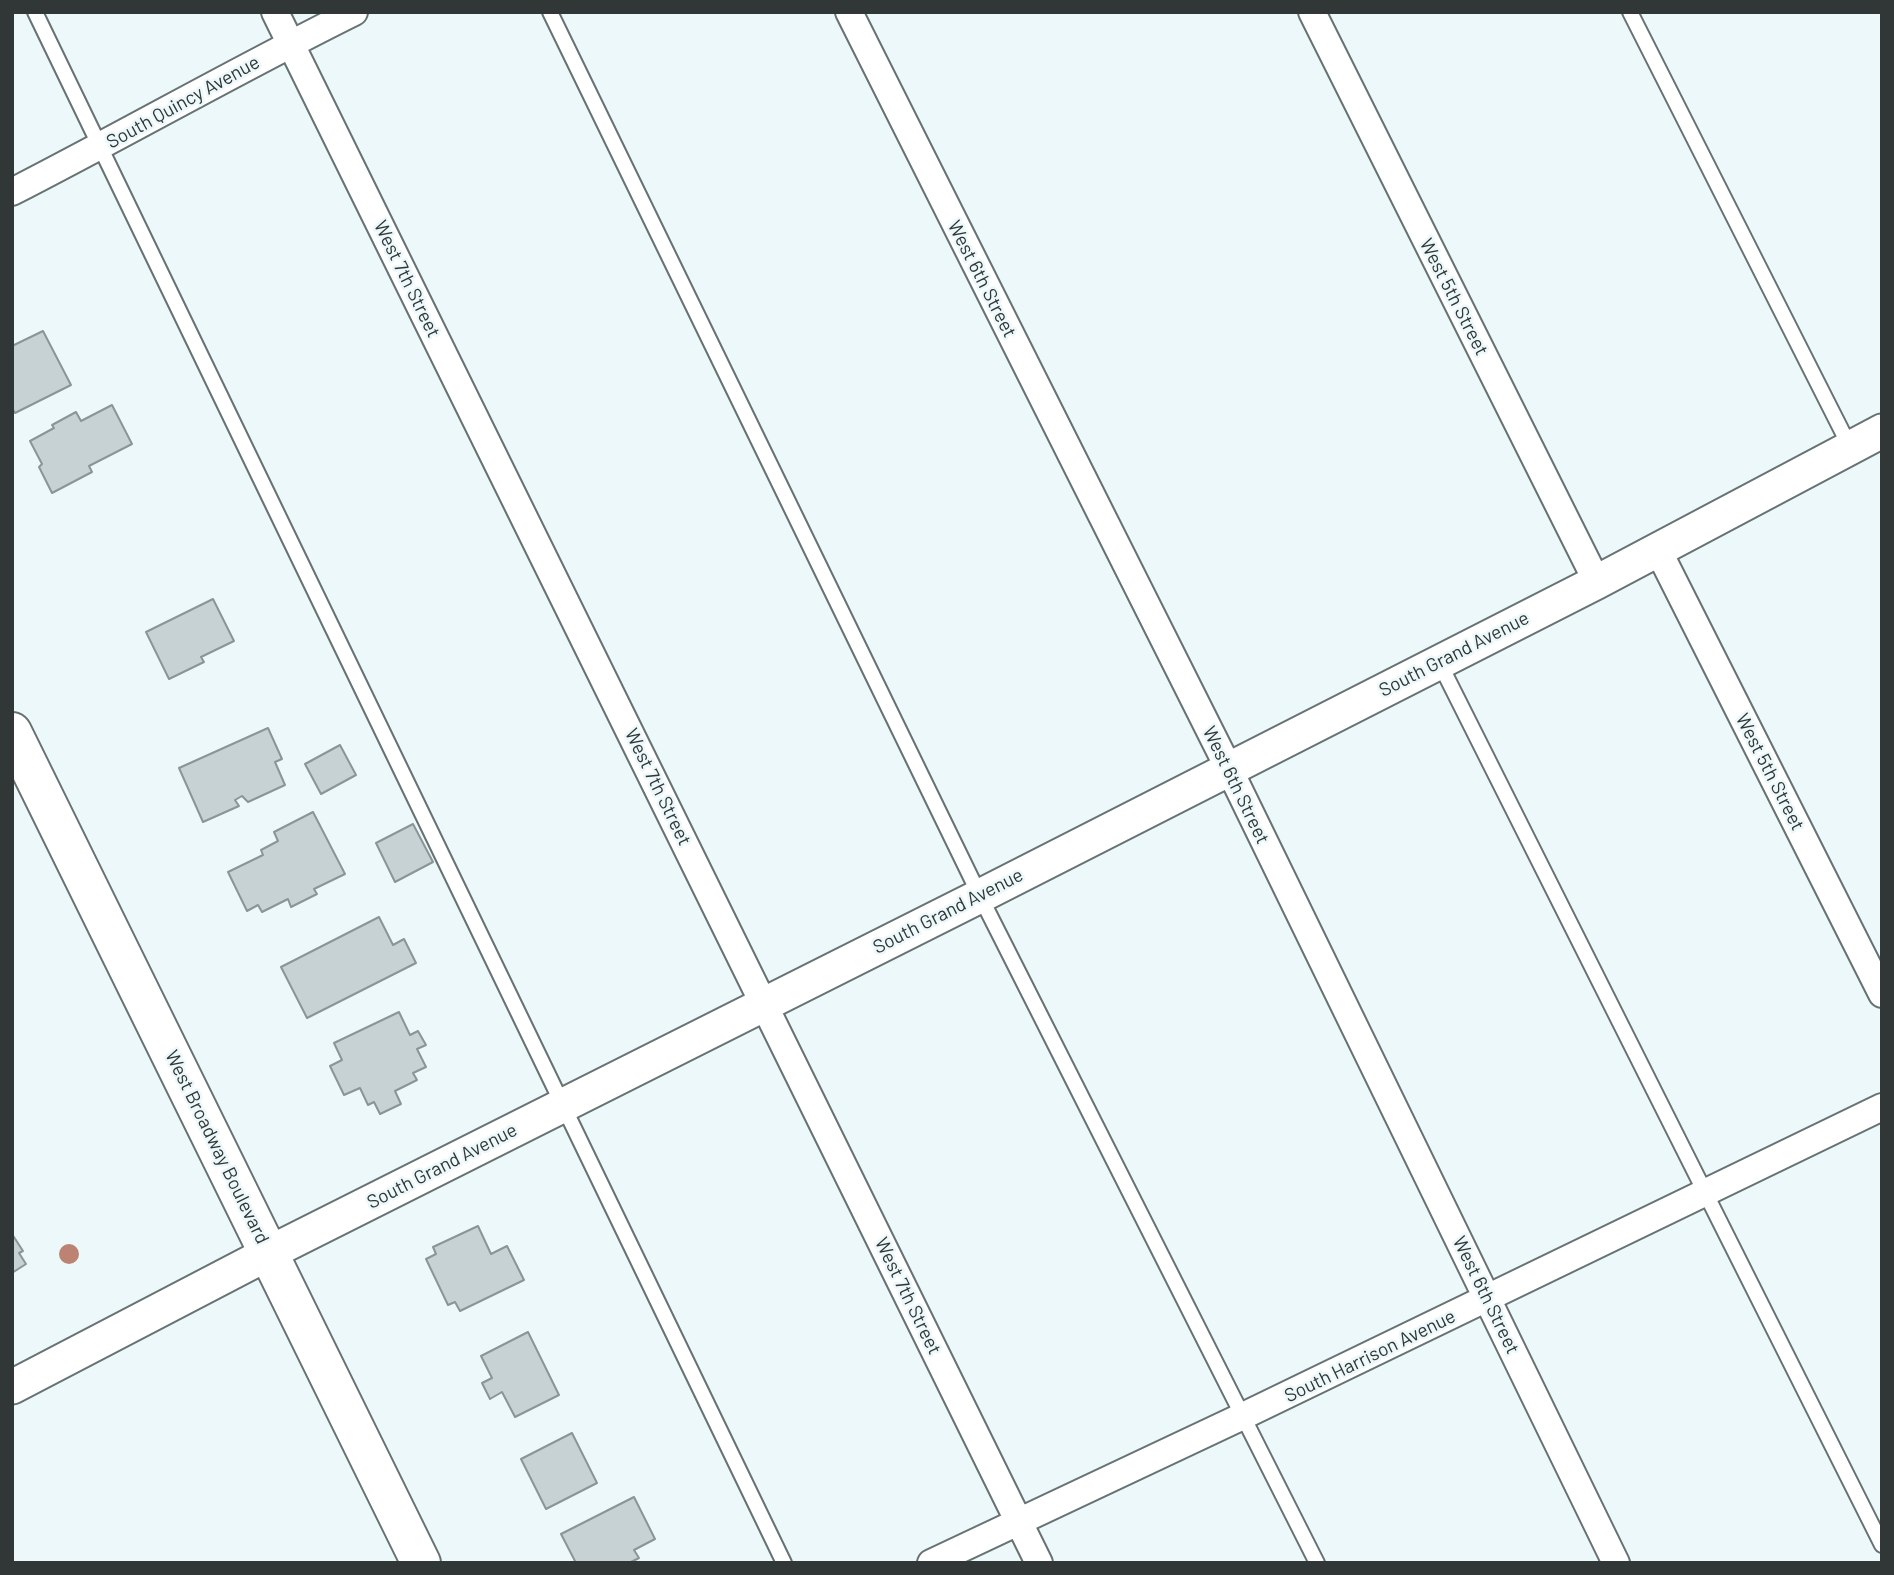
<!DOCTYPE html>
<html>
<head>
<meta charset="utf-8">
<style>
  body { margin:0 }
  #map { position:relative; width:1894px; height:1575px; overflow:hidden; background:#ecf8fa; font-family:Barlow,sans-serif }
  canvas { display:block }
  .frame { position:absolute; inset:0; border:14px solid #313636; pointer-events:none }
</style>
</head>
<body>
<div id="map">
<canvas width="1894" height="1575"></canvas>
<div class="frame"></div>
</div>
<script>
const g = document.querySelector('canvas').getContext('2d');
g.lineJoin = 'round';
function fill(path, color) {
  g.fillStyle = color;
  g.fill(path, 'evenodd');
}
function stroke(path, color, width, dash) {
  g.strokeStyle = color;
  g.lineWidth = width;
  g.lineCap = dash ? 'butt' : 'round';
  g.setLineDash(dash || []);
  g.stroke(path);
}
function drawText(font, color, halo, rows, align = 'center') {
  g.font = font + ' Barlow,sans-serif';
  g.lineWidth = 5;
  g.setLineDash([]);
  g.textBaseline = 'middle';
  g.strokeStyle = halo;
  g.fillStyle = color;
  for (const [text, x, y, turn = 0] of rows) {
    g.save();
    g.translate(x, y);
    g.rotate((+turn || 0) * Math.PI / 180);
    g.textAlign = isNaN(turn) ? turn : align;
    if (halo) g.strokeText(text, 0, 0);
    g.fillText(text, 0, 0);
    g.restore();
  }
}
const building = new Path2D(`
  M43 331 71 385 15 413 12 408V346Z
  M112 405 132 444 89 466 92 472 52 493 39 467 42 464 30 441 54 428 52 425 76 412 81 421Z
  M213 599 234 641 201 657 204 662 169 679 146 632Z
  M268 728 282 759 275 762 285 785 248 802 242 796 235 800 239 806 203 822 179 768Z
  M340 745 356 775 321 794 305 764Z
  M313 812 345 874 314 889 317 894 291 907 288 899 262 912 258 905 247 911 228 872 263 855 261 850 278 841 274 832Z
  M413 824 433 862 395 882 376 843Z
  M379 917 393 945 404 939 416 963 307 1018 281 967Z
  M399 1012 410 1035 418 1031 426 1045 417 1049 426 1067 413 1073 417 1080 395 1091 401 1104 380 1114 374 1102 368 1105 360 1088 344 1095 330 1066 342 1060 334 1043Z
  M478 1226 491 1254 507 1246 524 1280 460 1311 455 1302 448 1305 426 1259 436 1254 433 1247Z
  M12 1234 23 1251 19 1253 26 1264 12 1273Z
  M528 1332 559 1395 515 1417 502 1392 490 1399 482 1383 492 1378 481 1356Z
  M572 1433 597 1483 546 1509 521 1459Z
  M634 1497 655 1539 634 1550 639 1558 629 1563H576L561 1534Z`);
fill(building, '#c6d2d4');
stroke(building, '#8a9597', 2);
const service = new Path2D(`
  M35 12 784 1563
  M550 12 980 896 1317 1563
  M1630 12 1850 447
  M1439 662 1882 1545`);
const minor = new Path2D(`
  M275 12 1039 1563
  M849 12 1229 769 1616 1563
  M1312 12 1597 582
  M12 192C127 133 239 69 354 12
  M1658 550 1882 994
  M931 1563 1243 1416 1882 1107`);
const tertiary = new Path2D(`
  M12 1387 269 1253 980 896 1597 582 1882 431`);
const trunk = new Path2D(`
  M12 732 421 1563`);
stroke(service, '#677273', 18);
stroke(minor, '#677273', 30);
stroke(tertiary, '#677273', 37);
stroke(trunk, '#677273', 42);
stroke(service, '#fff', 14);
stroke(minor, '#fff', 26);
stroke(tertiary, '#fff', 33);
stroke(trunk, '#fff', 38);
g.fillStyle = '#bc8372';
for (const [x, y] of [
  [69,1254]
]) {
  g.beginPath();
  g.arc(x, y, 10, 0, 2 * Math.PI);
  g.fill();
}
drawText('19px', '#313636', '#ecf8fa', [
  ["South Quincy Avenue",183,102,-29],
  ["West 7th Street",407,279,64],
  ["West 6th Street",982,279,63],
  ["West 5th Street",1454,297,63],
  ["South Grand Avenue",1454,654,-27],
  ["West 5th Street",1770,772,63],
  ["West 6th Street",1236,785,64],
  ["West 7th Street",658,787,64],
  ["South Grand Avenue",948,911,-27],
  ["West Broadway Boulevard",217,1147,64],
  ["South Grand Avenue",442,1166,-27],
  ["West 6th Street",1486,1295,64],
  ["West 7th Street",908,1296,64],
  ["South Harrison Avenue",1370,1356,-26]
]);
</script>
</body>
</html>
